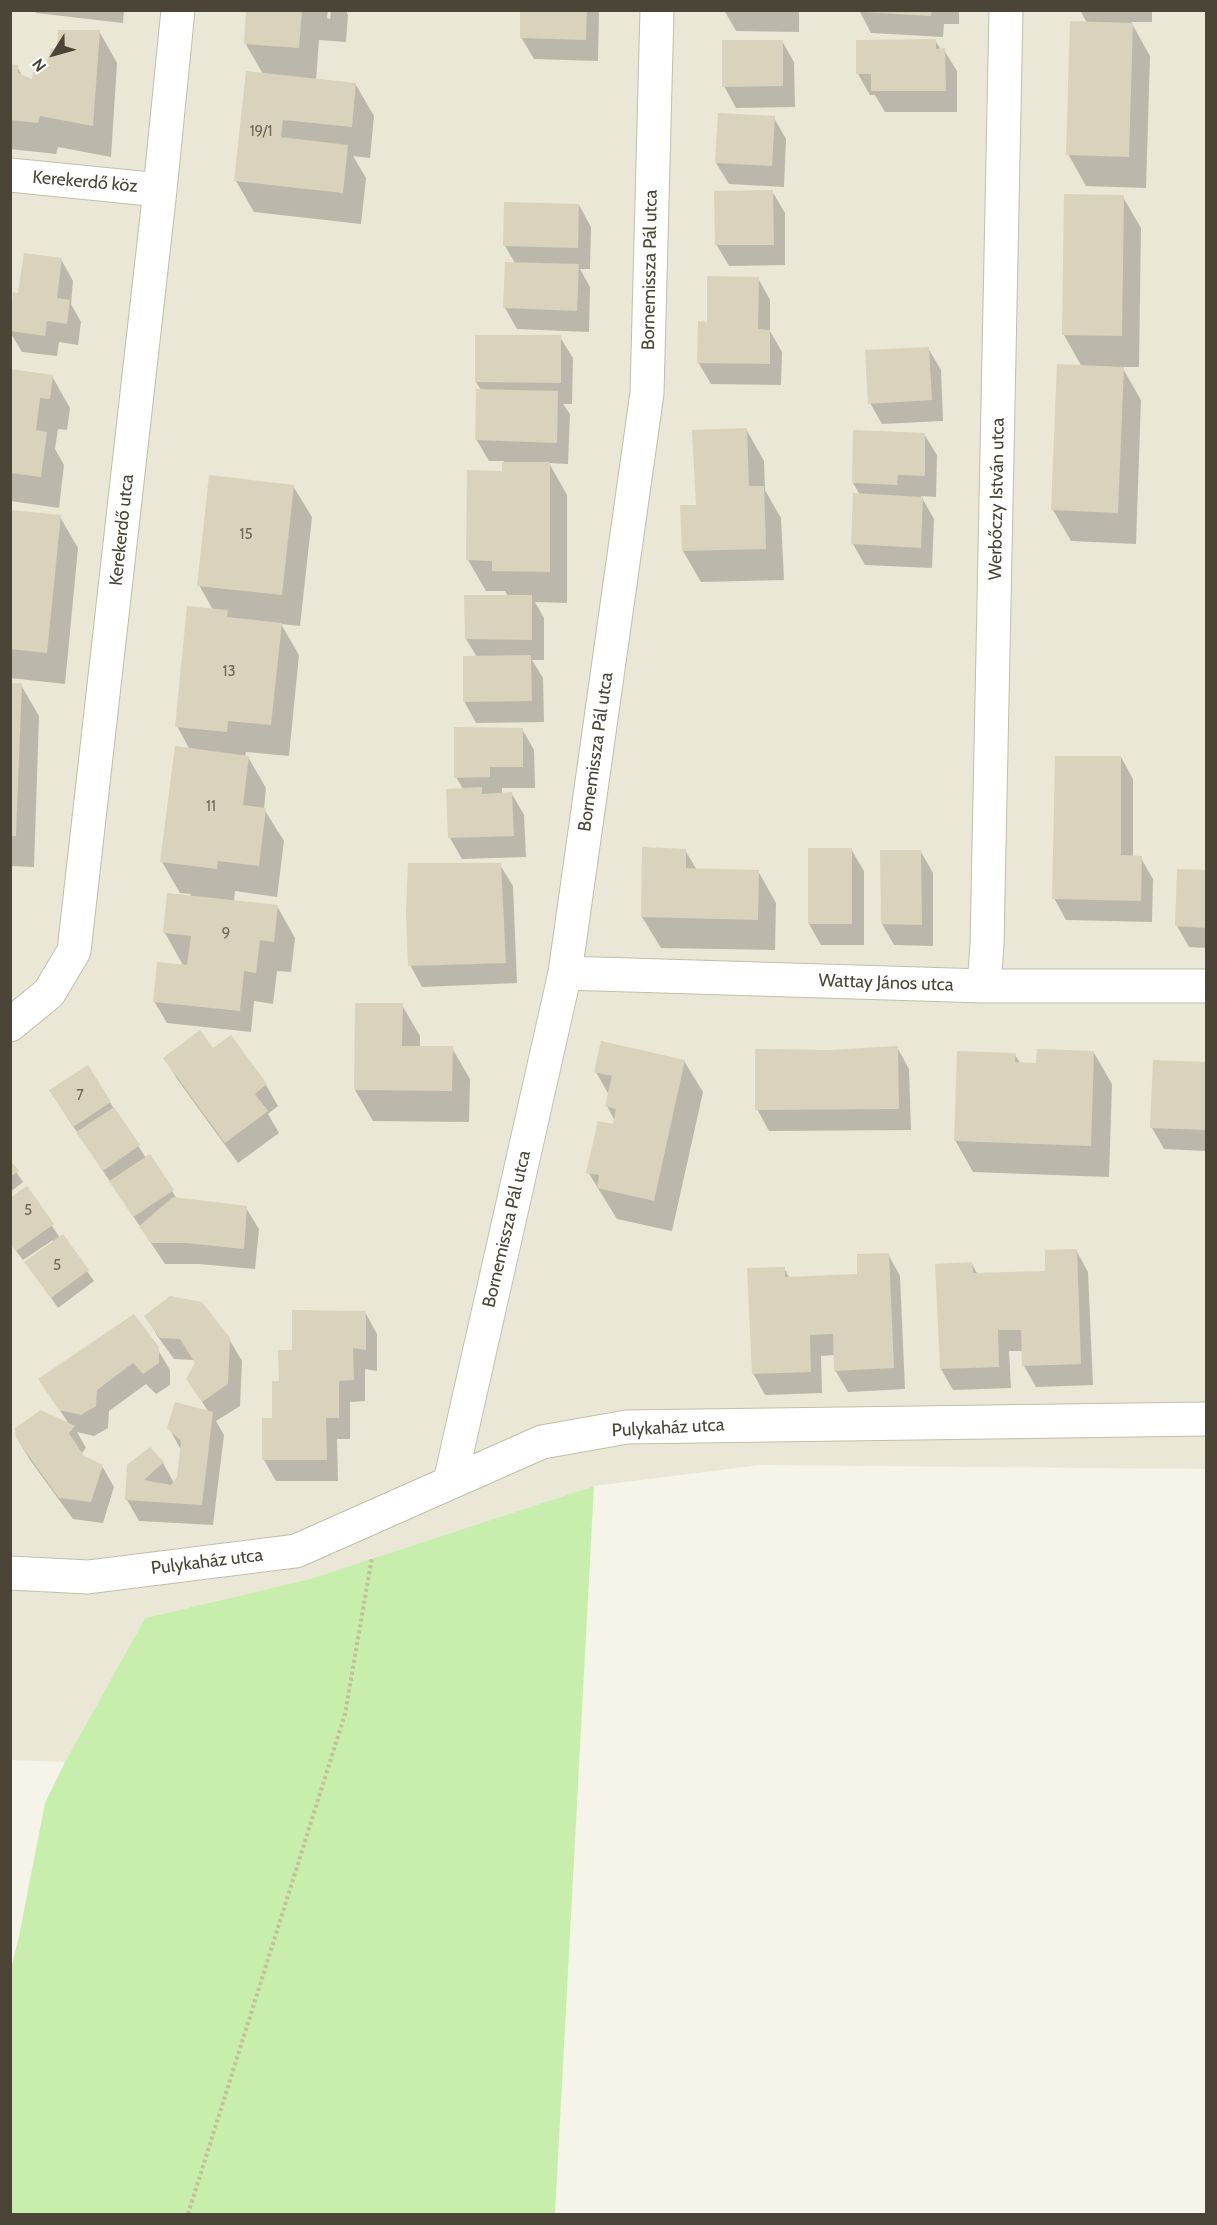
<!DOCTYPE html>
<html>
<head>
<meta charset="utf-8">
<style>
  body { margin:0 }
  #map { position:relative; width:1217px; height:2225px; overflow:hidden; background:#f6f4e8; font-family:Cabin,sans-serif }
  canvas { display:block }
  .frame { position:absolute; inset:0; border:12px solid #4a4536; pointer-events:none }
  .north { position:absolute; left:24px; top:24px; width:60px; height:60px; -webkit-text-stroke:4px #fff; paint-order:stroke; rotate:233deg; font-size:16px; font-weight:700; line-height:24px; text-align:center; color:#4a4536 }
  .north::after { content:''; display:block; margin:auto; width:21px; height:27px; background:#4a4536; clip-path:polygon(50% 0,100% 100%,50% 72%,0 100%) }
</style>
</head>
<body>
<div id="map">
<canvas width="1217" height="2225"></canvas>
<div class="frame"></div>
<div class="north">N</div>
</div>
<script>
const g = document.querySelector('canvas').getContext('2d');
g.lineJoin = 'round';
function fill(path, color) {
  g.fillStyle = color;
  g.fill(path, 'evenodd');
}
function stroke(path, color, width, dash) {
  g.strokeStyle = color;
  g.lineWidth = width;
  g.lineCap = dash ? 'butt' : 'round';
  g.setLineDash(dash || []);
  g.stroke(path);
}
function drawText(font, color, halo, rows, align = 'center') {
  g.font = font + ' Cabin,sans-serif';
  g.lineWidth = 4.5;
  g.setLineDash([]);
  g.textBaseline = 'middle';
  g.strokeStyle = halo;
  g.fillStyle = color;
  for (const [text, x, y, turn = 0] of rows) {
    g.save();
    g.translate(x, y);
    g.rotate((+turn || 0) * Math.PI / 180);
    g.textAlign = isNaN(turn) ? turn : align;
    if (halo) g.strokeText(text, 0, 0);
    g.fillText(text, 0, 0);
    g.restore();
  }
}
fill(new Path2D(`
  M11 11H1206V1469L760 1465 594 1486 310 1579 145 1618 65 1762 11 1760Z`), '#eae7d6');
fill(new Path2D(`
  M594 1486 555 2214H11V1969L19 1936 45 1803 65 1762 145 1618 310 1579Z`), '#c7eeac');
fill(new Path2D(`
  M34 10H124L123 23 36 13Z
  M248 10H328L327 18 330 19 331 10H346L348 15 346 42 319 40 316 80 356 85 374 116 370 158 353 156 366 178 361 224 254 212 236 181 263 74 245 43Z
  M522 10H599L598 61 534 59 521 37Z
  M724 10H799V32L736 31Z
  M859 10H959V24H944L943 37 871 33Z
  M1080 10H1152V22H1131L1150 56 1146 188 1086 186 1068 154 1087 23Z
  M99 31 117 63 111 157 58 147 56 154 10 149V66L17 67 23 77 34 81 58 52Z
  M935 40 941 50H944L957 71V112H885L875 95H870L858 74Z
  M782 41 794 62 795 107 736 108 724 86Z
  M719 115 774 118 786 139 784 187 729 184 716 163Z
  M772 191 785 213V265L729 266 716 244Z
  M1123 197 1141 228 1139 367H1122L1141 400 1136 544 1071 541 1053 510 1082 367 1064 335Z
  M579 205 591 227 590 269H580L590 287 589 332 517 329 505 308 515 263 505 246Z
  M61 259 73 281 71 304 81 322 78 345 59 342 57 356 22 352 10 332 14 294H20Z
  M758 278 770 300V331L782 352 781 385 711 384 698 362 708 323Z
  M476 336 560 337 573 358 572 404H563L570 414 568 464 549 463 567 495V603L535 602 544 618V660H532L543 678 544 722 476 723 464 701 477 657 466 639 508 596 505 591H486L468 560 503 472 504 461H489L476 439 481 390 476 382Z
  M928 348 941 370 943 421 882 424 870 403Z
  M10 370 52 376 70 408 67 430 58 429 55 449 64 465 59 508 10 501Z
  M746 429 764 461 765 490 781 518 784 580 701 582 683 551 697 506Z
  M855 432 924 434 937 455 936 497 921 496 934 519 932 568 865 565 853 544 860 495 853 483Z
  M293 486 312 517 300 626 281 624 299 655 289 756 246 752 245 757H248L266 788 264 809 284 841 277 897 235 891 234 902 277 906 295 938 291 972 277 971 273 1004 254 1001 251 1032 167 1023 154 1001 184 967 165 933 191 894 180 893 162 862 190 750 177 726 213 610 199 585Z
  M10 512 60 517 78 548 65 684 10 678Z
  M10 684 21 685 39 716 34 867 10 866Z
  M522 729 534 750 535 788H502V794H512L524 815 526 857 462 859 450 838 463 789 456 777Z
  M1121 757 1133 779V857L1141 858 1153 879 1152 922 1066 920 1054 898Z
  M851 849 864 871V945H821L809 924Z
  M685 850 697 870 758 871 776 903 775 950 661 948 642 917Z
  M882 852H921L933 873V946L894 945 882 924Z
  M500 865 513 886 517 983 422 987 410 965Z
  M1178 871 1206 872V948L1189 947 1177 926Z
  M402 1005 420 1036V1047L452 1048 470 1079 469 1122 373 1121 355 1090Z
  M231 1037 266 1085 278 1106 268 1114 279 1133 238 1163 177 1079 165 1058 212 1050Z
  M897 1047 909 1069 911 1130 769 1131 757 1109 832 1051Z
  M1094 1053 1112 1084 1109 1177 973 1172 955 1140 1015 1055 1021 1064 1038 1065Z
  M684 1061 703 1092 672 1231 617 1219 588 1172 615 1121 607 1106 609 1095 596 1072Z
  M1154 1062 1206 1063V1151L1164 1149 1152 1128Z
  M87 1067 146 1158 150 1156 177 1199 246 1208 259 1229 255 1269 198 1264H165L63 1111Z
  M10 1163 23 1182 10 1192Z
  M27 1188 60 1238 62 1236 94 1281 58 1308 26 1262 54 1242 53 1240 23 1260 10 1243Z
  M1076 1250 1088 1272 1093 1385 1036 1387 1024 1366 1023 1351H1009L1011 1388 953 1390 941 1369 937 1265 972 1264 978 1275 1047 1272Z
  M888 1254 900 1276 905 1389 848 1392 835 1370V1355L821 1356 822 1393 765 1395 753 1373 784 1268 790 1279 859 1276Z
  M365 1312 377 1334V1371L365 1369V1401L350 1402V1439H337L338 1481H276L264 1460 280 1383 294 1351Z
  M146 1316 229 1339 242 1361 240 1406 216 1421 224 1435 213 1525 139 1521 127 1500 129 1466 163 1463 174 1483 179 1478 181 1450 169 1428 209 1413 188 1379 196 1363 194 1360 174 1359 158 1337Z
  M157 1348 170 1370V1385L156 1394 146 1384 109 1411 108 1428 94 1436 77 1432 86 1448 81 1454 83 1457 102 1466 114 1487 103 1523 73 1519 30 1460 17 1438 69 1424 53 1400Z`), '#0003');
fill(new Path2D(`
  M246 10H302L299 48 244 44Z
  M520 10H587L586 40 520 38Z
  M862 10H932L931 16 862 12Z
  M1070 21 1133 23 1129 157 1066 155Z
  M58 30H100L93 126 40 116 38 123 10 120V64L18 65V73L32 79 35 65H46L51 48 57 50Z
  M936 39V49L945 48 946 91H871V74H856V40Z
  M722 40H783V86L722 87Z
  M246 71 356 83 352 127 283 120 281 137 348 145 343 193 234 181Z
  M718 113 775 116 772 166 715 163Z
  M773 190 774 245H715L714 191Z
  M1064 194 1124 195 1122 336 1062 335Z
  M504 202 579 204 578 248 503 246Z
  M24 253 62 258 57 298 70 300 67 324 47 321 45 336 10 331 13 292 18 293Z
  M505 262 579 264 577 311 503 308Z
  M707 276 759 277 758 329 770 330V364L697 363 698 321 707 322Z
  M475 335H561V383L475 382Z
  M929 347 932 400 868 404 865 350Z
  M1057 364 1124 367 1118 513 1051 510Z
  M10 369 53 375 50 399 40 398 36 430 47 432 41 477 10 473Z
  M476 389 558 391 557 443 475 440Z
  M747 428 749 486H764L766 549 682 551 680 505H696L692 430Z
  M853 430 925 433V476L898 475 897 485 852 483Z
  M502 462H550V572L492 571V561L466 560 467 470 502 471Z
  M209 475 294 485 282 595 197 586Z
  M853 493 923 497 921 548 851 544Z
  M10 510 61 515 47 653 10 649Z
  M464 595H532V640L465 639Z
  M187 606 228 610 227 617 282 623 271 725 228 721 227 732 175 727Z
  M531 655 532 701 463 702V656Z
  M10 683H22L16 836H10Z
  M454 727 523 728V767H490V777L454 778Z
  M175 746 249 756 243 805 266 808 259 866 218 861 217 869 160 862Z
  M1055 756H1121V855L1142 856 1141 901 1052 899Z
  M482 787V794L512 792 514 836 448 838 446 789Z
  M642 847 686 849V868L759 870 758 920 641 917Z
  M808 848H852V924H808Z
  M880 850H921L922 925 881 924Z
  M408 863H501L506 963 408 966 406 913Z
  M1177 869 1206 870V928L1175 926Z
  M167 893 278 905 274 942 260 940 256 973 244 971 240 1011 153 1002 157 962 187 965 191 936 163 933Z
  M355 1003H403L402 1046H453L452 1091 354 1090Z
  M200 1030 213 1048 231 1035 267 1084 255 1094 268 1111 225 1143 163 1058Z
  M601 1041 685 1060 654 1201 597 1188 599 1175 586 1173 598 1121 613 1124 616 1109 605 1106 612 1076 594 1072Z
  M898 1046 899 1109 755 1110V1049L831 1050Z
  M1037 1049 1094 1051 1091 1146 954 1141 957 1051 1016 1053 1015 1062 1036 1063Z
  M1153 1060 1206 1062V1130L1150 1128Z
  M88 1065 111 1102 73 1127 49 1090Z
  M114 1107 140 1145 103 1171 76 1132Z
  M150 1154 174 1190 133 1217 109 1181Z
  M10 1160 19 1171 10 1177Z
  M27 1186 54 1224 16 1251 10 1243V1198Z
  M173 1197 247 1206 244 1249 185 1243H151L139 1226Z
  M63 1234 89 1270 51 1298 24 1262Z
  M1077 1249 1081 1364 1022 1366 1021 1330H998L999 1367 940 1369 935 1264 972 1262 973 1273 1045 1271V1250Z
  M889 1253 894 1368 834 1371 833 1334 810 1335 811 1372 752 1374 747 1268 785 1267V1277L857 1274V1254Z
  M170 1296 202 1302 230 1338 228 1384 202 1402 186 1379 195 1363 180 1339 160 1338 144 1316Z
  M292 1310 366 1311V1350L353 1348 354 1380 339 1381V1418H326L327 1460H262V1418H272V1381H279L278 1350H292Z
  M134 1314 159 1347V1363L143 1374 133 1363 97 1390 96 1406 81 1415 59 1410 38 1379Z
  M175 1402 213 1412 202 1505 125 1500 127 1465 150 1447 164 1462 144 1480 171 1485 177 1477 181 1441 167 1428Z
  M41 1410 75 1426 69 1433 84 1456 103 1465 91 1502 59 1498 16 1438 15 1428Z`), '#d9d2bc');
const minor = new Path2D(`
  M10 175 160 190
  M565 973 984 986H1206
  M984 986 987 945 1006 10
  M10 1025 49 993 74 951 160 190 178 10
  M450 1482 565 973 647 393 657 10
  M10 1573 88 1577 296 1551 542 1442 627 1427 1206 1419`);
stroke(minor, '#c3bea9', 35);
stroke(new Path2D(`
  M188 2214 345 1714 372 1557`), '#c6bd99', 4, [3, 3]);
stroke(minor, '#fff', 33);
drawText('15px', '#6e6858', null, [
  ["19/1",261,132],
  ["15",246,535],
  ["13",229,672],
  ["11",211,807],
  ["9",226,934],
  ["7",80,1096],
  ["5",28,1211],
  ["5",57,1266]
]);
drawText('18px', '#4a4536', '#fff', [
  ["Kerekerdő köz",85,182,5],
  ["Bornemissza Pál utca",650,270,-89],
  ["Werbőczy István utca",997,499,-89],
  ["Kerekerdő utca",122,530,-84],
  ["Bornemissza Pál utca",596,752,-82],
  ["Wattay János utca",886,983,2],
  ["Bornemissza Pál utca",507,1229,-77],
  ["Pulykaház utca",668,1428,-3],
  ["Pulykaház utca",207,1562,-7]
]);
</script>
</body>
</html>
